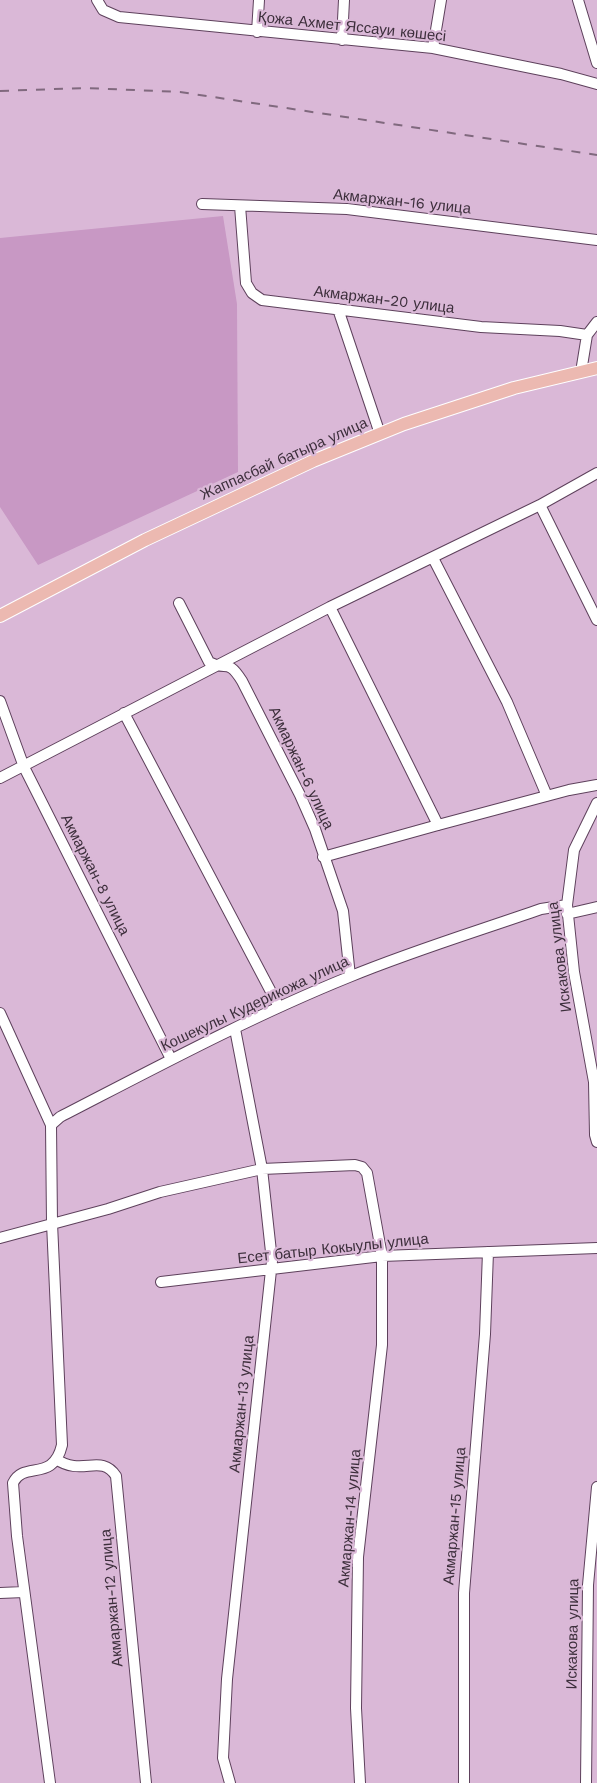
<!DOCTYPE html>
<html>
<head>
<meta charset="utf-8">
<style>
  body { margin:0 }
  canvas { display:block; background:#dab8d7 }
</style>
</head>
<body>
<canvas width="597" height="1783"></canvas>
<script>
const g = document.querySelector('canvas').getContext('2d');
g.lineJoin = 'round';
function fill(path, color) {
  g.fillStyle = color;
  g.fill(path, 'evenodd');
}
function stroke(path, color, width, dash) {
  g.strokeStyle = color;
  g.lineWidth = width;
  g.lineCap = dash ? 'butt' : 'round';
  g.setLineDash(dash || []);
  g.stroke(path);
}
function drawText(font, color, halo, rows, align = 'center') {
  g.font = font + ' "Work Sans",sans-serif';
  g.lineWidth = 4.5;
  g.setLineDash([]);
  g.textBaseline = 'middle';
  g.strokeStyle = halo;
  g.fillStyle = color;
  for (const [text, x, y, turn = 0] of rows) {
    g.save();
    g.translate(x, y);
    g.rotate((+turn || 0) * Math.PI / 180);
    g.textAlign = isNaN(turn) ? turn : align;
    if (halo) g.strokeText(text, 0, 0);
    g.fillText(text, 0, 0);
    g.restore();
  }
}
fill(new Path2D(`
  M223 216 237 304 238 472 38 565 0 507V238Z`), '#c898c4');
const minor = new Path2D(`
  M97 0 103 10 119 17 433 48 561 74 597 84
  M578 0 597 63
  M257 32 259 0
  M342 40 344 0
  M433 48 441 0
  M202 204 347 209 597 240
  M240 206 246 283 252 293 262 300 481 327 560 331 587 335 597 322
  M338 309 380 434
  M581 372 587 335
  M540 505 597 620
  M433 558 507 702 547 796
  M179 603 209 662C227 672 227 657 242 681L300 795 315 829 343 911 350 976
  M330 607 438 825
  M0 701 24 767 171 1059
  M124 713 279 1007
  M0 778 330 607 540 505 597 473
  M597 803 574 850 567 905 574 972 594 1082 595 1135 597 1142
  M323 857 438 825 569 790 597 785
  M567 914 597 907
  M0 1013 51 1125 52 1223 62 1445C53 1483 24 1460 13 1483L17 1536 50 1783
  M51 1125 60 1117C155 1068 250 1017 349 977 412 951 478 931 541 909L567 905
  M0 1238 108 1209 160 1192 262 1169 355 1165 362 1167 367 1173 382 1256V1345L358 1557 356 1708 360 1783
  M161 1282 382 1256 597 1248
  M56 1459C82 1477 101 1453 116 1476L146 1783
  M0 1593 24 1592
  M230 1783 223 1758 227 1679 272 1261 262 1169 235 1029
  M464 1783V1593L485 1334 488 1252
  M586 1783 588 1585 597 1487`);
const major = new Path2D(`
  M0 616 145 540 313 461 404 424 514 388 597 368`);
stroke(minor, '#5e415c', 12);
stroke(major, '#fff', 14);
stroke(minor, '#fff', 10);
stroke(major, '#ecb9b1', 12);
stroke(new Path2D(`
  M0 91 86 88 180 92 597 155`), '#80697e', 2, [9, 9]);
drawText('15px', '#3d2f3c', '#dab8d7', [
  ["Қожа Ахмет Яссауи көшесі",352,27,6],
  ["Акмаржан-16 улица",402,202,6],
  ["Акмаржан-20 улица",384,300,7],
  ["Жаппасбай батыра улица",284,459,-24],
  ["Акмаржан-6 улица",301,768,65],
  ["Акмаржан-8 улица",95,875,63],
  ["Искакова улица",560,957,-97],
  ["Кошекулы Кудерикожа улица",255,1004,-25],
  ["Есет батыр Кокыулы улица",333,1249,-6],
  ["Акмаржан-13 улица",242,1404,-84],
  ["Акмаржан-15 улица",455,1516,-85],
  ["Акмаржан-14 улица",350,1518,-85],
  ["Акмаржан-12 улица",112,1598,-95],
  ["Искакова улица",573,1634,-89]
]);
</script>
</body>
</html>
